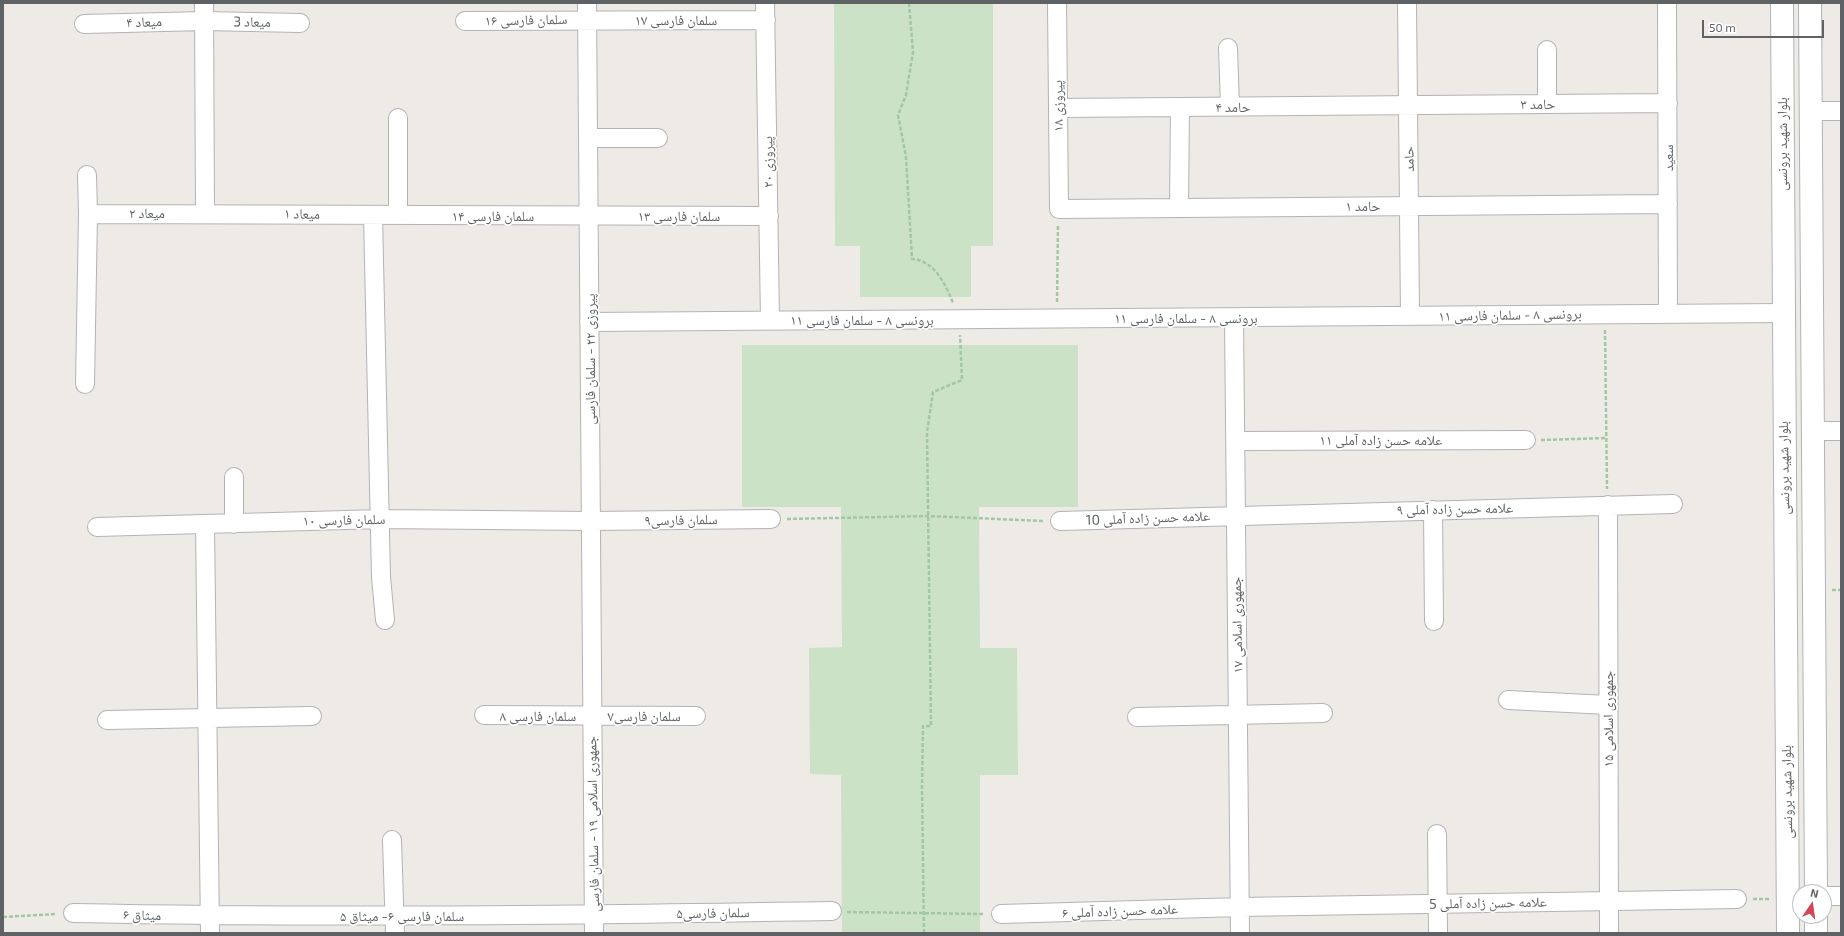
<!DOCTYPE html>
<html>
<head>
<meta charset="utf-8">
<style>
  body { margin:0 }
  #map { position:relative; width:1844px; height:936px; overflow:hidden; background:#eeeae6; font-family:"Exo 2",sans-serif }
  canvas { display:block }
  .frame { position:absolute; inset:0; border:4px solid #5e6264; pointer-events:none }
  .north { position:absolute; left:1792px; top:884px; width:40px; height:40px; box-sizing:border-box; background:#fff; border:1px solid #bfc0c1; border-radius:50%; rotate:13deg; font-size:11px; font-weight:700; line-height:16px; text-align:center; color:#5e6264 }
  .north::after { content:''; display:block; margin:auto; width:14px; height:18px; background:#d24757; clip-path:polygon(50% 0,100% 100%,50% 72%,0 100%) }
  .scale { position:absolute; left:1702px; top:20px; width:122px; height:18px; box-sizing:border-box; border:2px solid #5e6264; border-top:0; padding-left:5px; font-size:12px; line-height:14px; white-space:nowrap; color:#5e6264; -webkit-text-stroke:3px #fff; paint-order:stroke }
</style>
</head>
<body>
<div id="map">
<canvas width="1844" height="936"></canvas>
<div class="frame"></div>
<div class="north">N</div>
<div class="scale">50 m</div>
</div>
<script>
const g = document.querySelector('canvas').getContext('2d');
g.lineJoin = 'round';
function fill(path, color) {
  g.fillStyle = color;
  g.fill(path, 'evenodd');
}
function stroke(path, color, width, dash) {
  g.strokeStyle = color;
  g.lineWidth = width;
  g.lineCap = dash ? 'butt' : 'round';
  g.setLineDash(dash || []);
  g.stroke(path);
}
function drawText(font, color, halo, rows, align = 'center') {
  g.font = font + ' "Exo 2","Noto Naskh Arabic",sans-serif';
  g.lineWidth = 3.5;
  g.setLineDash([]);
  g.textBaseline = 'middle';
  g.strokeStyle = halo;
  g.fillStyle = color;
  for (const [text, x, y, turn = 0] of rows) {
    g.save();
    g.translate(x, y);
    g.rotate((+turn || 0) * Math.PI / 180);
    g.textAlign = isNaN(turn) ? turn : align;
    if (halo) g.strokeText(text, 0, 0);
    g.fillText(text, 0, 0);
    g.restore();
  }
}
fill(new Path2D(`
  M834 3H993V246H971V297H860V246H835Z
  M742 345H1078V507H979L980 648H1017L1018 775H980V933H842L841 775 810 774 809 648 842 647 841 507H742Z`), '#cbe2c6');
const street = new Path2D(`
  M204 3 205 213
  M587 3 594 933
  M765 3 770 320
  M1057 3 1059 209 1668 204
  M1407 3 1410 316
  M1667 3 1668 314
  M465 21 766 20
  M84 24 204 21 300 23
  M1228 48 1230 107
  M1547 50V104
  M1058 108 1668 103
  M1811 111H1841
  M398 118V215
  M588 138H658
  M1179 208 1180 107
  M88 214 769 216
  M373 215 381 577 385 620
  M1234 318 1240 933
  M589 322 1783 313
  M85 384 88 214 87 175
  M1812 431H1841
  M1236 441 1526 440
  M234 477V524
  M1608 505 1609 933
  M1433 510 1434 621
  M1060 521 1673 504
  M205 524 210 933
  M97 527 381 519 591 521 771 519
  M1508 700 1608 705
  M484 715 696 716
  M1137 717 1323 713
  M107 720 312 716
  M1437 834 1438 933
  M392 840 395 933
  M1824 896H1841
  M73 913C326 918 579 915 832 911
  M1001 914 1240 907 1737 899`);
const secondary = new Path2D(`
  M1782 3 1788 933
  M1810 3 1816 892
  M1816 916V933`);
stroke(street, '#b1b4b6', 20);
stroke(secondary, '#b0b4b7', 24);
stroke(new Path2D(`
  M909 3 913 52 906 95 898 115 906 157 912 259C934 260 946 285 953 303
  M1057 302 1058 225
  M1605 330 1607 489
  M1541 440 1607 438
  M787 519 928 516 1044 521
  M1832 590H1841
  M1753 899H1770
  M847 912 984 914
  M3 917 56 914
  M924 933 922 788 923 726H931L927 432 933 392 962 380 960 335`), '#a3c7a6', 2.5, [4, 2]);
stroke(street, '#fff', 18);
stroke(secondary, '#fff', 22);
drawText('14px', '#5e6264', '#fff', [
  ["سلمان فارسی ۱۶",526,20,-1],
  ["سلمان فارسی ۱۷",676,20],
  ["میعاد ۴",144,22,-2],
  ["میعاد 3",252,22,1],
  ["حامد ۳",1538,104],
  ["پیروزی ۱۸",1058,106,-91],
  ["حامد ۴",1233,107],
  ["بلوار شهید برونسی",1782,144,-90],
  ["سعید",1668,158,-90],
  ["حامد",1409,159,-91],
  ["پیروزی ۲۰",768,162,-91],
  ["حامد ۱",1363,206],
  ["میعاد ۲",147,213],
  ["میعاد ۱",302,214,1],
  ["سلمان فارسی ۱۴",493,216],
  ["سلمان فارسی ۱۳",679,216],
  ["برونسی ۸ - سلمان فارسی ۱۱",1510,315,-1],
  ["برونسی ۸ - سلمان فارسی ۱۱",1186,318],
  ["برونسی ۸ - سلمان فارسی ۱۱",862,320],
  ["پیروزی ۲۲ - سلمان فارسی",590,359,-90],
  ["علامه حسن زاده آملی ۱۱",1381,440],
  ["بلوار شهید برونسی",1784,468,-91],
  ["علامه حسن زاده آملی ۹",1455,509,-1],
  ["علامه حسن زاده آملی 10",1148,518,-2],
  ["سلمان فارسی ۱۰",344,520,-1],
  ["سلمان فارسی۹",681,520,-1],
  ["جمهوری اسلامی ۱۷",1237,625,-91],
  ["سلمان فارسی ۸",538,716],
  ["سلمان فارسی۷",644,716],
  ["جمهوری اسلامی ۱۵",1608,719,-90],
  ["بلوار شهید برونسی",1787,792,-91],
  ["جمهوری اسلامی ۱۹ - سلمان فارسی",593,824,-91],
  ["علامه حسن زاده آملی 5",1488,903,-1],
  ["علامه حسن زاده آملی ۶",1120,911,-2],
  ["سلمان فارسی۵",713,913,-1],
  ["میثاق ۶",142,915,1],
  ["سلمان فارسی ۶- میثاق ۵",402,916]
]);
</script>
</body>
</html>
